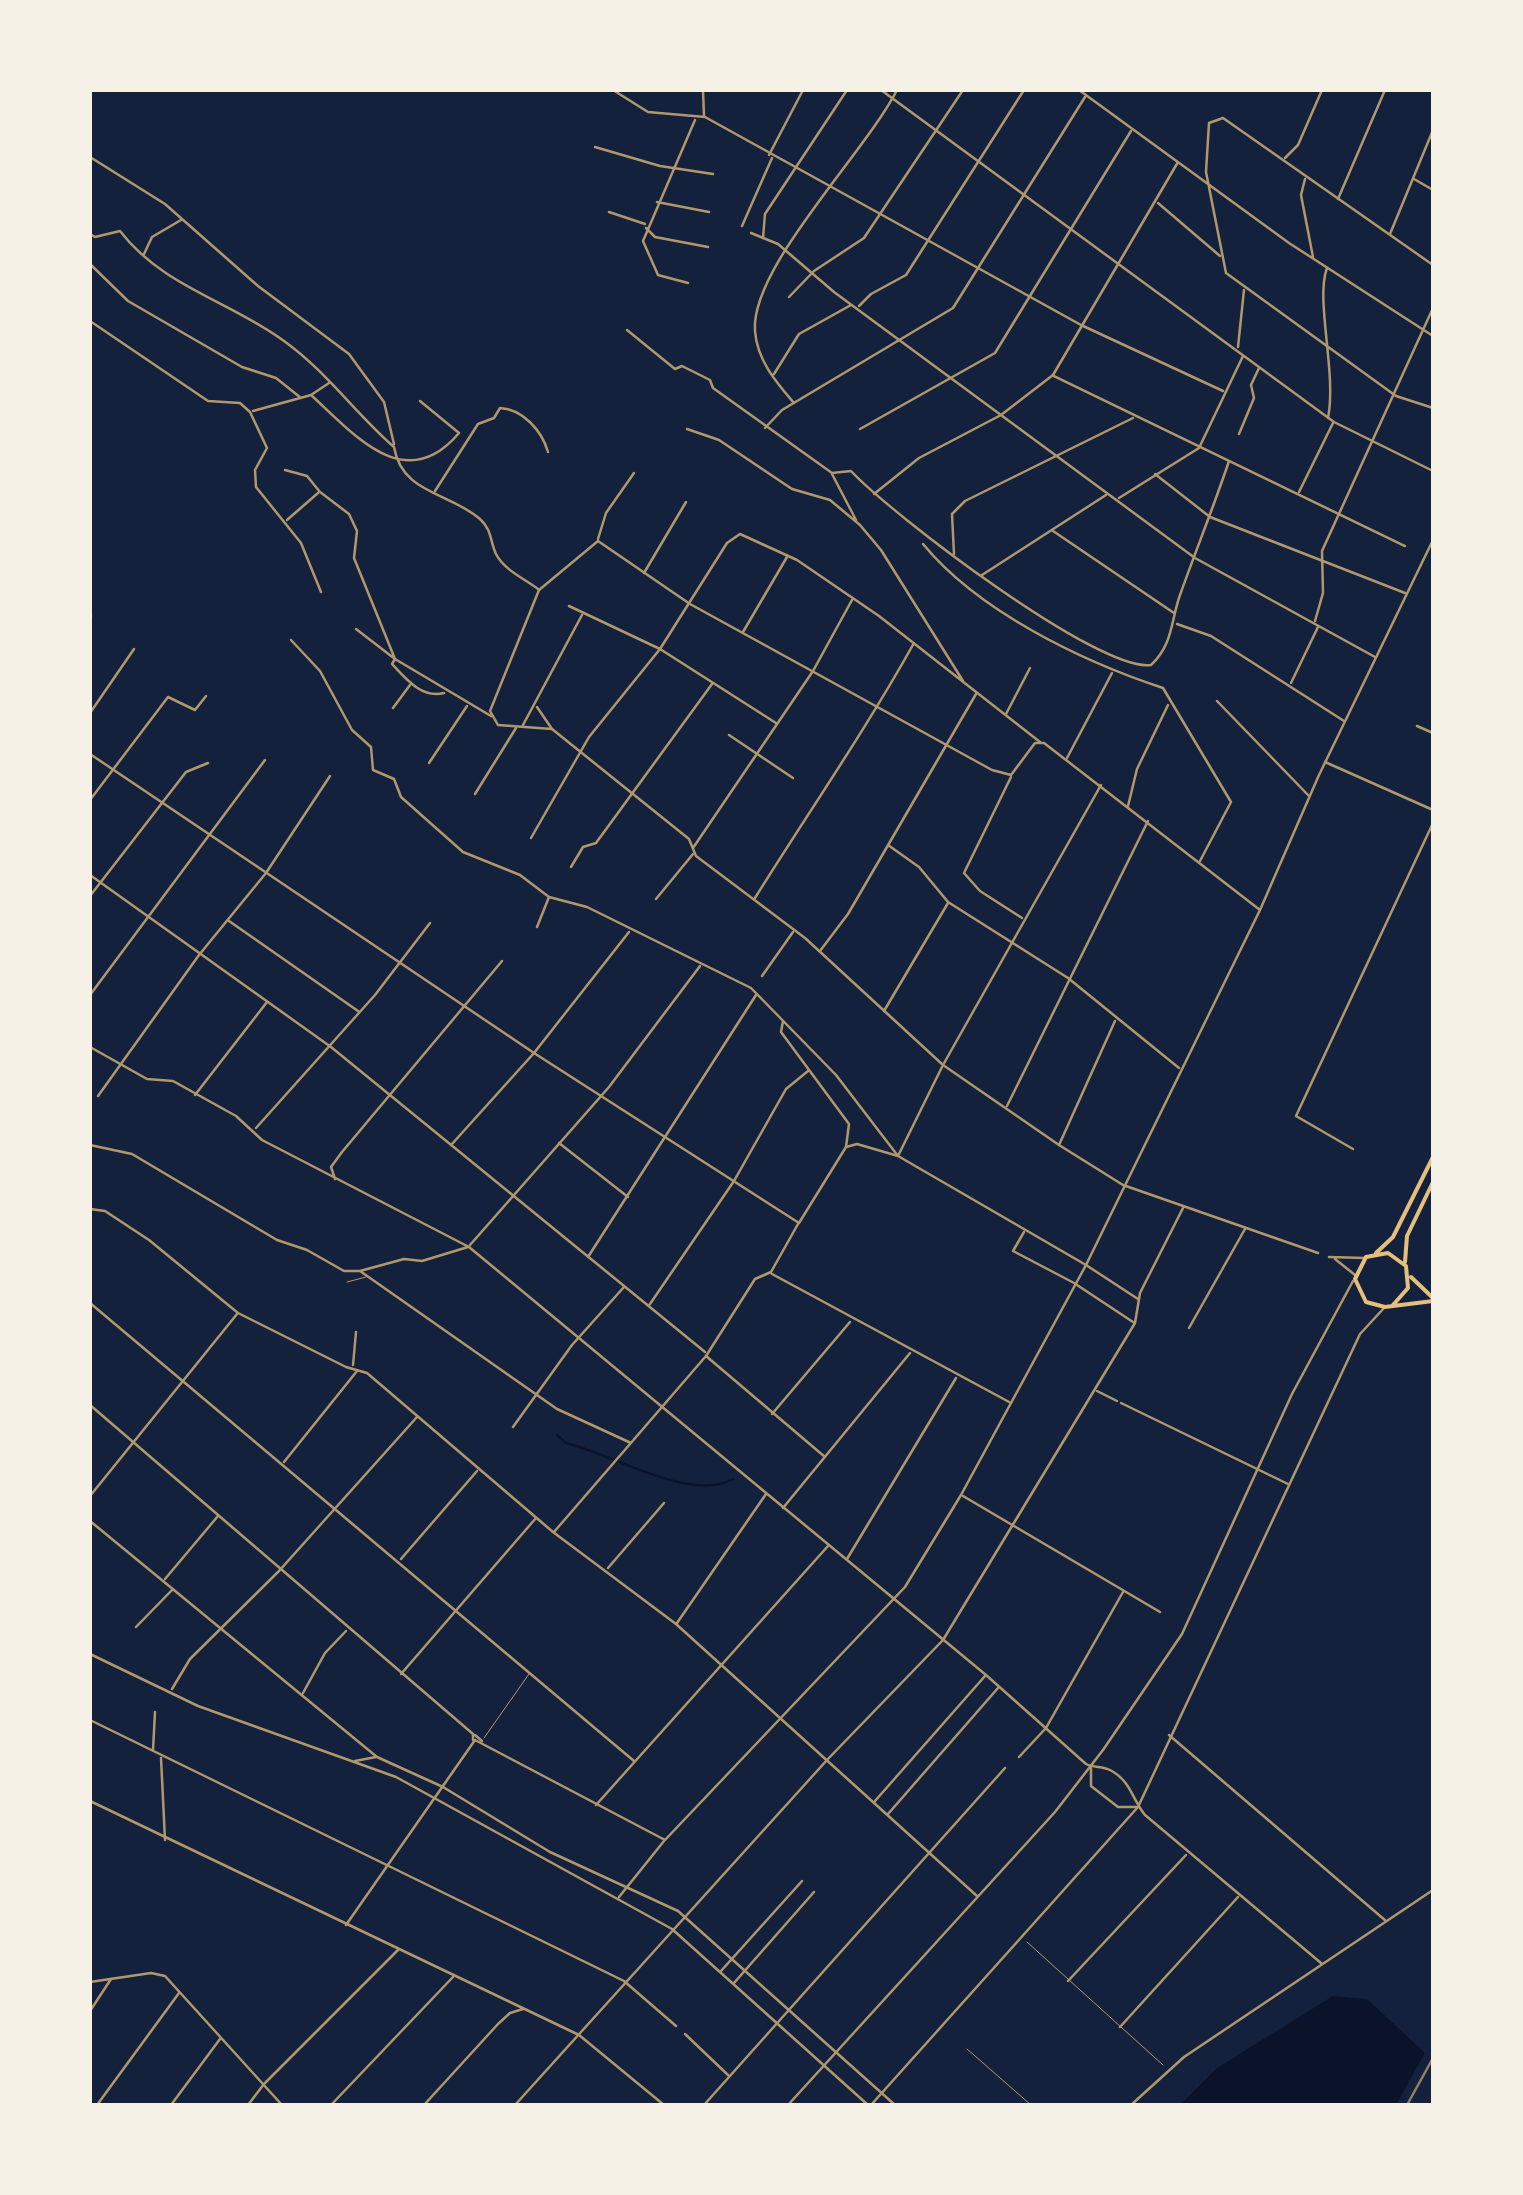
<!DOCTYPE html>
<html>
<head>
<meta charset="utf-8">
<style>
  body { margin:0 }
  #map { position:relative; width:1523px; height:2195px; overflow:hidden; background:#14213d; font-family:"Golos Text",sans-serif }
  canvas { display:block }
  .frame { position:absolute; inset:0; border:92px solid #f6f1e7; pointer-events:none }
</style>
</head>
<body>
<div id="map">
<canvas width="1523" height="2195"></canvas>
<div class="frame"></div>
</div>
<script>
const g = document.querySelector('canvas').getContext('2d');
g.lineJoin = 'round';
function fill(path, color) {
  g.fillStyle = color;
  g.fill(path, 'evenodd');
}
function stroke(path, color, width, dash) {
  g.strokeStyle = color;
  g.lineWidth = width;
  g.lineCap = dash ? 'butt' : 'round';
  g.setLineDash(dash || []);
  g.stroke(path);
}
fill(new Path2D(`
  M1333 1996 1367 1999 1425 2053 1396 2105H1180L1217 2068Z`), '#0b132b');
stroke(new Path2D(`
  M557 1435 566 1443C610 1453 691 1503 733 1479`), '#0b132b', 2.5);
stroke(new Path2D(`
  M347 1282 366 1277
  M484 1738 529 1674`), '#b1986c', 1);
stroke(new Path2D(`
  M1027 1942 1163 2065
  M967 2049 1031 2105`), '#b1986c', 1);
stroke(new Path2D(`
  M613 90 648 112 705 117 1081 325 1223 391
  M703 90 704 116
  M881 90 1334 422 1433 471
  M1079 90 1289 243 1433 336
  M595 147 660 166 713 174
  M769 155 803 90
  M90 157 165 204 258 286 349 354 384 402 394 444
  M1285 158 1298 145 1322 90
  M1305 179 1301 195 1313 257
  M1414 179 1433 190
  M1338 199 1385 90
  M657 202 709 212
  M1158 203 1220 256
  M609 212 645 224
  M742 226 772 158
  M646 228 655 237 708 247
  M751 233 778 244 834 292 1195 558 1375 657
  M90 234 95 237 120 231C163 287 230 301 284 341 326 371 356 414 394 447 402 494 449 492 480 519 492 530 490 541 496 554 504 570 525 579 538 589
  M1390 234 1433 130
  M763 238 765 214 847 90
  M144 254 152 237 181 220
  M90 264 128 301 242 367 276 378 301 398
  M1433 265 1223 118 1209 123 1206 172 1226 273 1396 396 1433 408
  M1327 268C1315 299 1337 374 1328 418
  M688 283 658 275 643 241 695 120
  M789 297 814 271 864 238 963 90
  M859 306 871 294 906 275 1024 90
  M90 321 208 401 240 403 250 412 267 448 255 470 256 487 301 543 321 592
  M627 330 675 369 682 366 710 380 713 388 832 473 851 471C890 513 1099 673 1151 665 1173 645 1171 620 1180 595 1196 550 1214 506 1229 461
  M1238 347 1244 290
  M774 374 799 334 851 305
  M1054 376 1405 546
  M311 395C354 434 405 497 459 433L420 401
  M794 403C776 382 757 360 755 331 750 268 865 153 897 90
  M253 411 311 395 329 383
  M765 428 782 410 953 308 1085 97
  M687 429 719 440 792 489 830 500 860 525 881 550 963 681
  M860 429 995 353 1131 131
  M1239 434 1254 398 1251 385 1259 368
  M285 470 307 476 320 492 349 514 357 531 354 558 395 659 491 716
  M832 474 856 520
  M1155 474 1210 517 1405 593
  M435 491 478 424 494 418 500 408C523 409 542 431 548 452
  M1299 492 1333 423
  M874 494 919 458 1001 415 1053 375 1178 162
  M1119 498 1199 448 1243 356
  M287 520 318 493
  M1053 531 1174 613
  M598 539 606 513 634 473
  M923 544C978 611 1081 661 1163 688L1231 802 1200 861
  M954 554 952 514 965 501 1133 418
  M644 573 686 502
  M982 575 1106 495
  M569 606 660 649 776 723
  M90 617 91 616
  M1315 621 1323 593 1322 551 1433 308
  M1177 624 1211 636 1344 721
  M356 629 395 659 392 664C406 679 422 699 444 693
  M743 632 787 557
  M291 640 320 671 352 730 371 747 373 770 394 779 401 797 463 852 520 875 549 897 587 907 751 988 836 1075 898 1156 1086 1265
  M1291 683 1318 627
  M1217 701 1309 796
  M537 707 552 729
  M393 708 410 685
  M90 713 134 649
  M1006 714 1030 668
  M523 725 582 615
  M1417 726 1433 733
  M729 735 793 778
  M1067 758 1112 673
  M1325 762 1433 810
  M429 763 467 706
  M1011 777 964 873 980 891 1022 918
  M475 794 516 728
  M90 800 168 697 195 710 206 696
  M1128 806 1137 769 1168 705
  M531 838 589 737 660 649 727 543 740 534 797 560 879 616 1040 742
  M888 845 919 867 948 902 1068 978 1179 1068
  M693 848 813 671 852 600
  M571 867 583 847 596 843 712 684
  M90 875 331 1047 705 1352
  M90 896 186 772 208 763
  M755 898C808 813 865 731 914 643
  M656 899 693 854
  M229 921 358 1011
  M537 927 549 897
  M820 951 848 914 976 694
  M762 976 793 932
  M90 995 265 760
  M884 1011 948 903
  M783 1021 781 1032 849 1124 846 1147
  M90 1047 147 1079 173 1081 236 1116 262 1140 469 1247 986 1675 1086 1764C1094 1768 1102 1766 1110 1770 1131 1781 1132 1799 1145 1815L1321 1963
  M943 1065 1101 785
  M195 1095 267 1002
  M98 1096 199 955 266 873 330 776
  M1007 1106 1148 821
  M256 1128 375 995 430 923
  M559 1143 628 1197
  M452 1144 534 1053 629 932
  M90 1145 132 1154 277 1240 307 1250 344 1271H360L557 1409 631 1443
  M1059 1145 1115 1021
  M1353 1149 1296 1116 1433 823
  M335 1179 331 1167 342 1152 502 961
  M90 1209 105 1211 149 1240 238 1313 346 1367 367 1373 553 1532 676 1624 977 1896
  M1024 1232 1013 1251 1076 1284
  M470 1245 609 1087 700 966
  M588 1257 756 995
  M360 1271 404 1259 422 1261 468 1247
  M772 1274 1011 1403
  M90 1303 634 1761
  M650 1304 734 1181 786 1089 808 1071
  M1189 1328 1245 1229
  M706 1356 825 1457
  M353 1365 356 1332
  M1097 1391 1117 1401
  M1121 1403 1288 1484
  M90 1405 473 1734V1740
  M772 1414 850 1322
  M513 1427 572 1345 624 1287
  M284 1462 357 1371
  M90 1496 237 1314
  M963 1496 1160 1612
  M783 1508 910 1353
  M90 1521 377 1757 443 1787 550 1852 678 1911 895 2105
  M554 1532 706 1356 755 1279 771 1272 798 1224
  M401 1559 477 1471
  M847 1559 956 1378
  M608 1568 664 1503
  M165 1579 218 1516
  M677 1623 766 1494
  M136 1627 173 1589
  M90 1654 198 1706 396 1777 672 1929 868 2105
  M401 1674 536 1518
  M172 1689 190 1659 279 1571 417 1417
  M303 1693 325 1653 346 1631
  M90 1720 624 1981 676 2026
  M475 1735 482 1741
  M1169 1735 1386 1921
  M153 1750 155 1712
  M1019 1757 1046 1728 1123 1592
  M161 1758 165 1840
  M355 1761 376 1757
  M1091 1768V1786L1118 1807H1136
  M875 1801 985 1676
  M596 1805 828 1546
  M888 1814 998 1688
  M619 1897 664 1841
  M721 1971 802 1881
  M1068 1981 1186 1855
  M734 1983 814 1892
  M90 2011 111 1979
  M1120 2027 1238 1897
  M685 2034 728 2075
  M97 2105 179 1993
  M171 2105 220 2039
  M248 2105 264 2084 398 1950
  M331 2105 453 1977
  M704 2105 1005 1768`), '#b1986c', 2.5);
stroke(new Path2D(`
  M90 754 534 1053 799 1223 846 1147 857 1144 898 1156 942 1067
  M1260 910 1044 743H1035L1011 775 992 770 690 604 598 541 539 590 490 711 498 725 552 729 689 839 696 856 805 938 943 1065 1059 1145 1123 1185 1318 1253
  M1329 1257 1365 1258
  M1335 1259 1355 1275
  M1086 1265 1138 1299
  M1077 1285 1133 1322
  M90 1801 579 2035 664 2105
  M346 1925 475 1740 665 1840 905 1587 961 1495 1086 1265 1260 910 1319 775 1433 540
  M90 1982 151 1973 165 1976 282 2105
  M424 2105 498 2024 510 2013 523 2009
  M515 2105 827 1760 943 1640 1135 1323 1140 1293 1183 1208
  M788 2105 1055 1812 1103 1750 1182 1634 1292 1394 1353 1281
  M871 2105 1138 1807 1360 1334 1384 1308
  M1131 2105 1184 2057 1433 1890`), '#b1986c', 2.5);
stroke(new Path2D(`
  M1376 1253 1393 1237 1433 1157
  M1405 1262 1407 1236 1433 1182
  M1411 1277 1433 1298
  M1393 1305 1408 1288 1406 1266 1388 1253 1366 1257 1355 1279 1366 1302 1385 1307 1433 1301`), '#e5c07b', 4);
stroke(new Path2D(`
  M1407 2105 1433 2058`), '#918062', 2.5);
</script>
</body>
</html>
